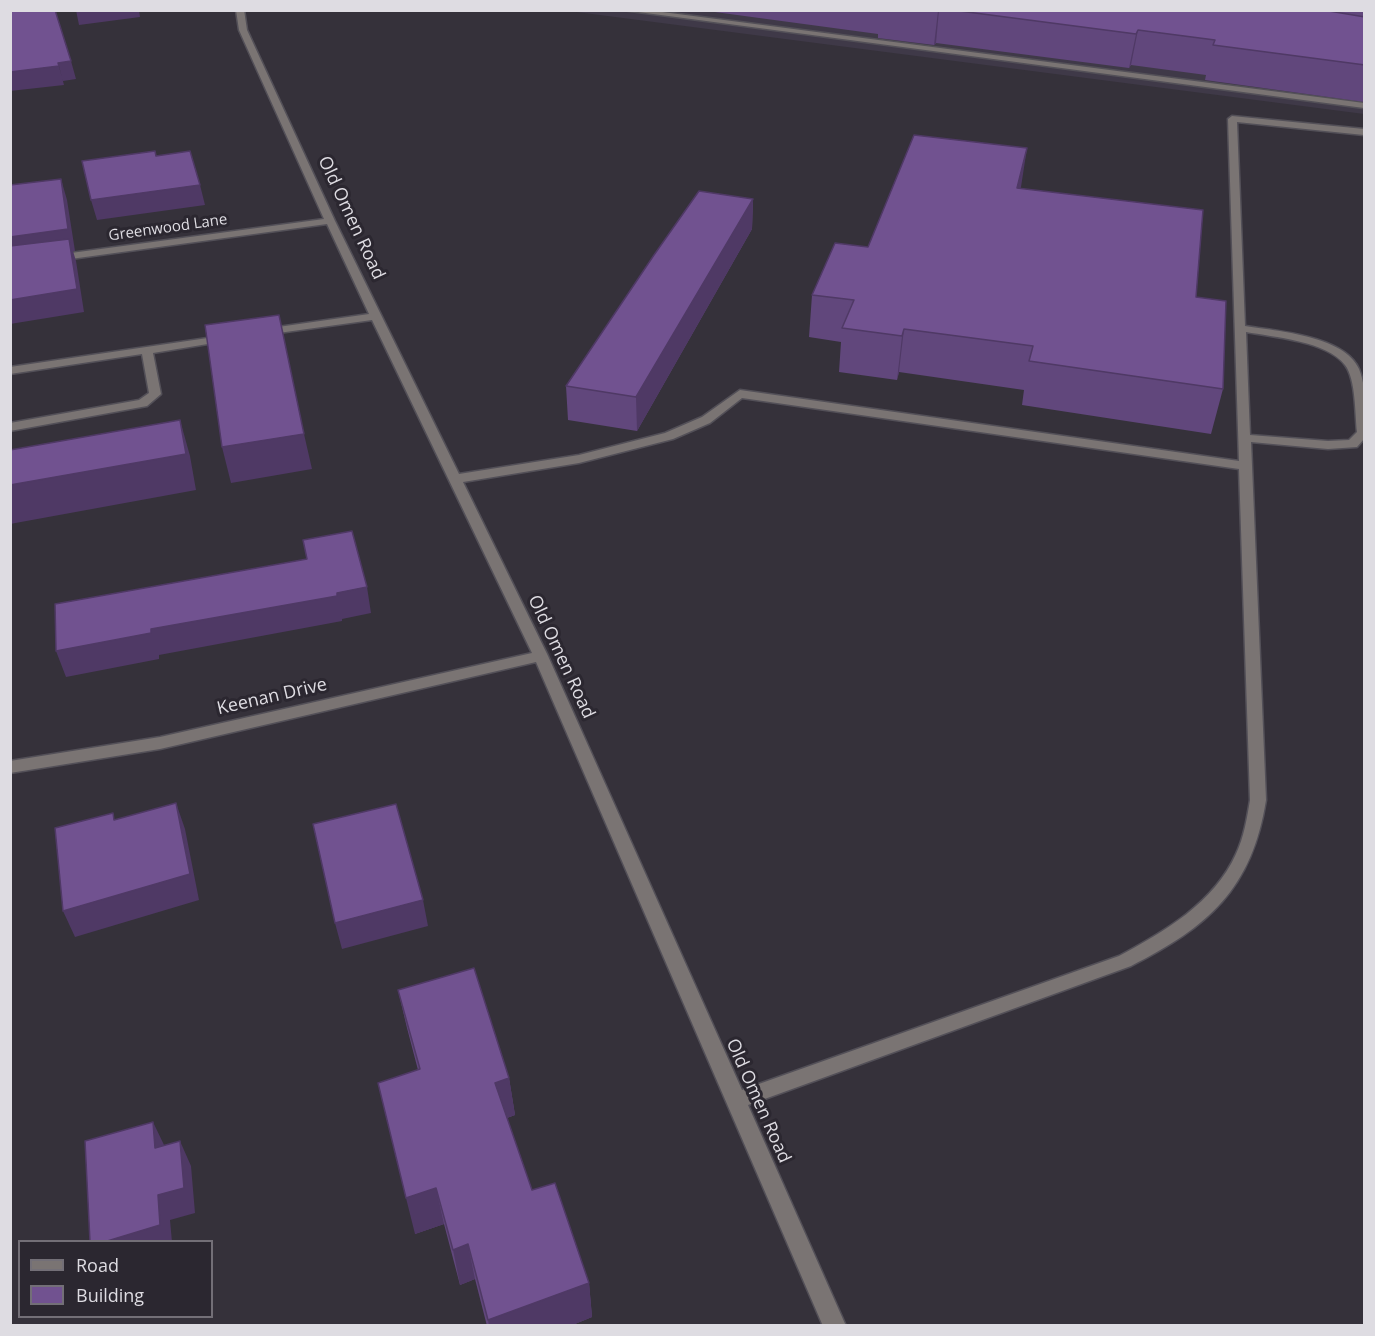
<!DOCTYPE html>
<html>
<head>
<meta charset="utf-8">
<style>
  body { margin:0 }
  #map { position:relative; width:1375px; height:1336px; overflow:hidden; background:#35313a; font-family:"Open Sans",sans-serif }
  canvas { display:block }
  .frame { position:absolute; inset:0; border:12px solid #dedce2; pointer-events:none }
  .legend { position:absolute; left:18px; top:1240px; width:195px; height:78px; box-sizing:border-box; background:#2b2730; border:2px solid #736f77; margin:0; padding:8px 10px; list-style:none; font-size:18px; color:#dedce2 }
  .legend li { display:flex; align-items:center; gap:12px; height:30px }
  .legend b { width:30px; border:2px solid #736f77 }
</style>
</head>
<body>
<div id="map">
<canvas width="1375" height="1336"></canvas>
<div class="frame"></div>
<ul class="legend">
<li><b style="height:8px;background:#7a7473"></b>Road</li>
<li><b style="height:16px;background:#715290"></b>Building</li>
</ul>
</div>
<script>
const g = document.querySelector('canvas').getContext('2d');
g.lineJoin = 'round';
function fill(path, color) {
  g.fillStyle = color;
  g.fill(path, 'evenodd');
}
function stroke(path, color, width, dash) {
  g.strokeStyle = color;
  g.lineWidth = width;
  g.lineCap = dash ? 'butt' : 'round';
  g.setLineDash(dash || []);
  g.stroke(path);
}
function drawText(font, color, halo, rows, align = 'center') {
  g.font = font + ' "Open Sans",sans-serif';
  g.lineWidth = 6;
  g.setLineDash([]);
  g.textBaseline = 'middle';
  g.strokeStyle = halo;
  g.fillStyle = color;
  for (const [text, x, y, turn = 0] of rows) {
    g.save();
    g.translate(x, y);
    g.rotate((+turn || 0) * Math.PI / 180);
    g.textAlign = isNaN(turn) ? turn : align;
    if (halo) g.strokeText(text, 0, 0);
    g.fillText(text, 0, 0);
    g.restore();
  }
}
fill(new Path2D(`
  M569 11H1364V114Z`), '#3f3948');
const minor = new Path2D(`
  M236 10H244L247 30 335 221 459 474 579 455 665 433 702 417 740 390 1239 461 1228 119 1232 116 1364 129V135L1237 122 1245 326C1277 331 1345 336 1359 369 1368 391 1364 416 1364 439L1357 447 1328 449 1251 442 1266 800C1252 889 1208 927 1131 966L748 1105 846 1326H823L536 662 160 749 10 773V761L160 737 532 653 372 320 264 335 258 332 264 329 369 314 327 224 56 261 51 258 56 255 324 219 239 30ZM1246 332C1273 337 1327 341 1345 365 1356 379 1355 415 1357 432L1349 440 1328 441 1250 435ZM742 398 1239 469 1250 800C1247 818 1244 837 1236 854 1214 903 1164 932 1119 956L742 1090 548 656 463 482 579 463 673 439 710 423Z
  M623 10H647L1364 103V108Z
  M228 335 232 336V340L153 353 161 394 147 406 10 431V423L139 400 149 393 142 354 10 374V367Z`);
stroke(minor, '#535058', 3);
fill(minor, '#7a7473');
fill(new Path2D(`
  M700 10H1365V102L1205 80 1206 75 1131 65 1129 68 936 43 934 45 878 38V34Z
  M1021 188 1196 297 1223 389 1211 434 1022 405 1024 390 899 372 897 380 839 372 841 342 809 337 812 295 868 247Z
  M753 199 752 229 637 431 568 420 566 386Z
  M398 990 509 1078 515 1115 507 1118 532 1190 589 1283 592 1317 570 1326H487L475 1279 460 1285 444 1224 415 1234 418 1070 407 1028Z`), '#61477c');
fill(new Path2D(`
  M76 10H139L140 17 79 25Z
  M939 10 936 43 934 45 938 11Z
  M1138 30 1131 65 1129 68 1136 34Z
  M71 61 76 79 63 81 58 63Z
  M59 66 64 85 10 91V72Z
  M1027 148 1021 187 1011 228 1017 188Z
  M61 179 67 200 75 251H73L76 261 84 312 10 324V237Z
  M200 185 205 205 97 220 91 200Z
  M753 199 752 229 637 431 636 397Z
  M904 329 899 372 897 380 902 336Z
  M180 420 190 456 196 490 10 524V485Z
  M304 434 312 469 231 483 222 447Z
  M367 587 371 613 342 619V621L159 655V659L66 677 56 651 151 629Z
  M176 803 185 829 199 900 75 937 63 911Z
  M423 900 428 926 342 949 335 923Z
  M509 1078 515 1115 501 1120 495 1083Z
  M153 1122 165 1147 155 1148Z
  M180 1141 191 1166 195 1213 170 1220 172 1242H104L158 1195Z
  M436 1188 444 1224 415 1234 406 1198Z
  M468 1244 475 1279 460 1285 453 1250Z
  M589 1283 592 1317 570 1326H489L488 1320Z`), '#4f3965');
const building = new Path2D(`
  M10 10H55L71 61 58 63 59 66 10 72Z
  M952 10H1323L1365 17V65L1213 45 1215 40 1138 30 1136 34Z
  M914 135 1027 148 1017 188 1203 210 1196 297 1226 301 1223 389 1029 361 1033 346 904 329 902 336 842 328 854 300 812 295 835 243 868 247Z
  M155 151 156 156 190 151 200 185 91 200 82 161Z
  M61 179 68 229 10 237V185Z
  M699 191 753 199 636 397 566 386 654 255Z
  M69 239 77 289 10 300V246Z
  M279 315 304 434 222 447 205 325Z
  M180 420 186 454 10 485V450Z
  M352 531 367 587 337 593V596L151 629V633L56 651 55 604 307 559 303 540Z
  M176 803 190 874 63 911 55 828 113 813 114 820Z
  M396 804 423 900 335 923 313 824Z
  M474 968 509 1078 495 1083 532 1190 555 1183 589 1283 488 1320 468 1244 453 1250 436 1188 406 1198 378 1083 420 1069 398 990Z
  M153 1122 155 1148 180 1141 184 1188 158 1195 160 1225 104 1242H90L85 1141Z`);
fill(building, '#715290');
stroke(building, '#4f3965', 1.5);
drawText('15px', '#dedce2', '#2b2730', [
  ["Greenwood Lane",168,228,-8]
]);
drawText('18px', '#dedce2', '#2b2730', [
  ["Old Omen Road",351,218,65],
  ["Old Omen Road",561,657,65],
  ["Keenan Drive",272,697,-13],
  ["Old Omen Road",758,1101,66]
]);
</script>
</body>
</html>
